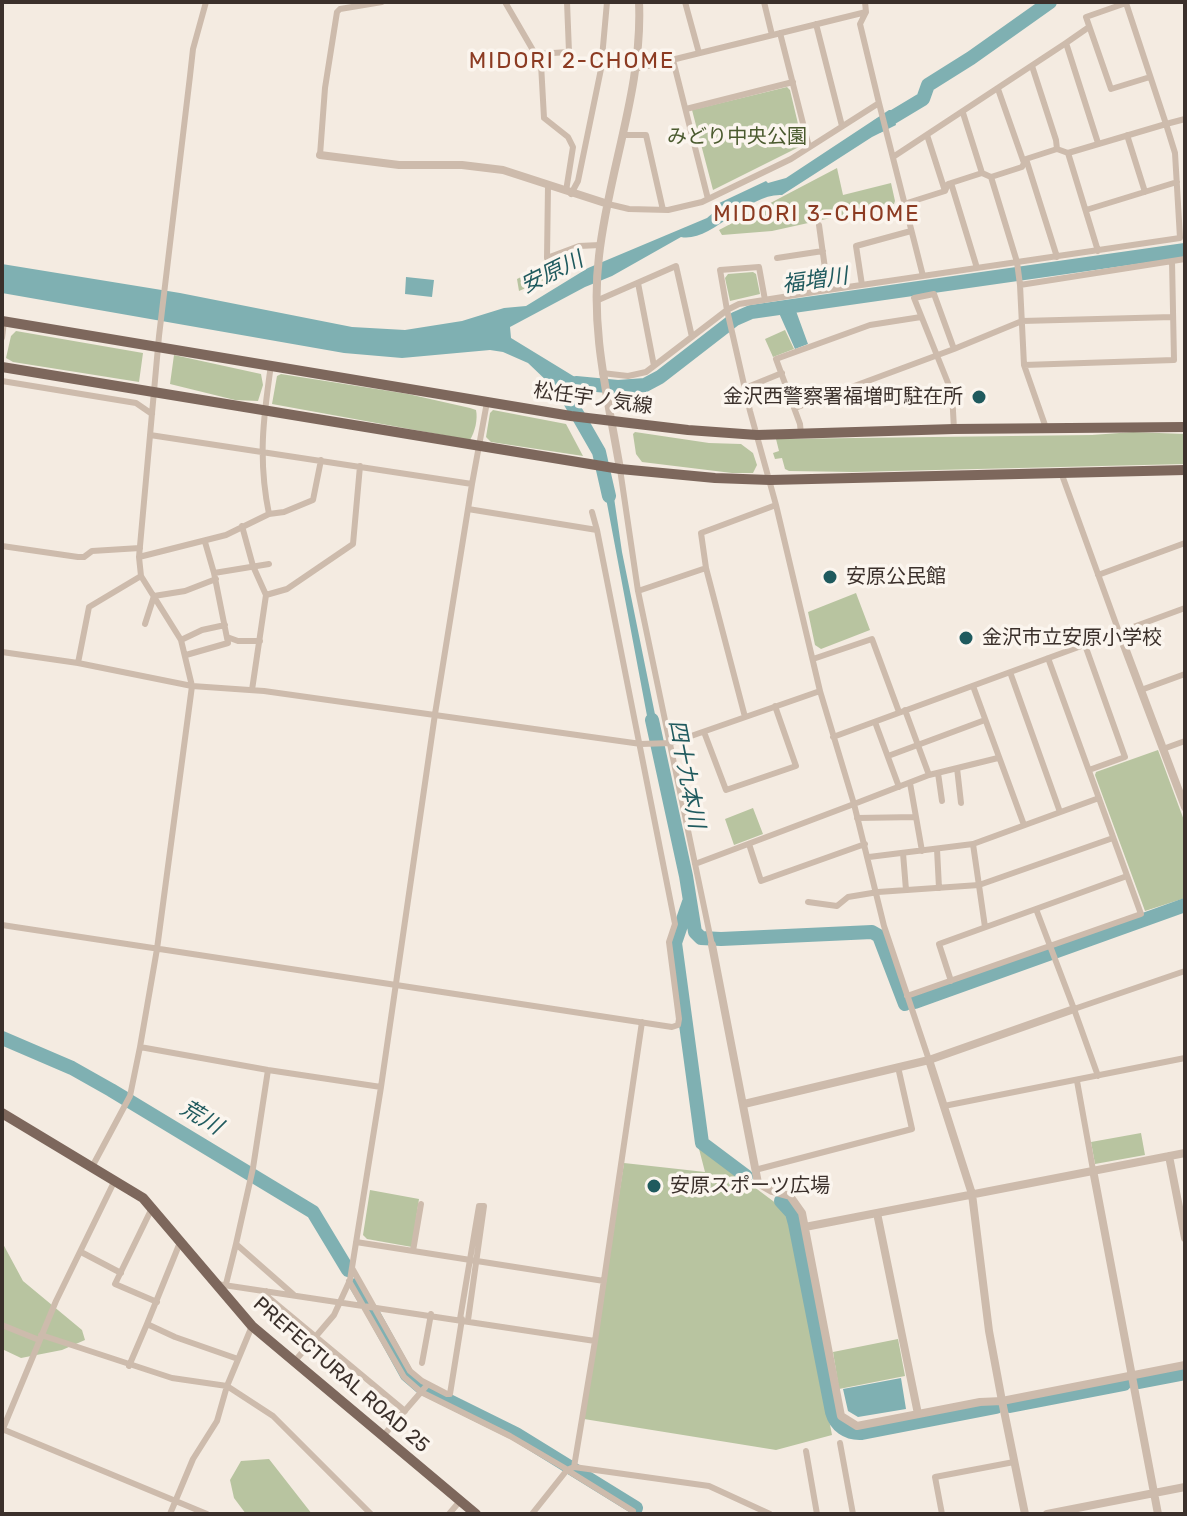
<!DOCTYPE html>
<html>
<head>
<meta charset="utf-8">
<style>
  body { margin:0 }
  #map { position:relative; width:1187px; height:1516px; overflow:hidden; background:#f4ebe1; font-family:Rubik,sans-serif }
  canvas { display:block }
  .frame { position:absolute; inset:0; border:4px solid #3b302b; pointer-events:none }
</style>
</head>
<body>
<div id="map">
<canvas width="1187" height="1516"></canvas>
<div class="frame"></div>
</div>
<script>
const g = document.querySelector('canvas').getContext('2d');
g.lineJoin = 'round';
function fill(path, color) {
  g.fillStyle = color;
  g.fill(path, 'evenodd');
}
function stroke(path, color, width, dash) {
  g.strokeStyle = color;
  g.lineWidth = width;
  g.lineCap = dash ? 'butt' : 'round';
  g.setLineDash(dash || []);
  g.stroke(path);
}
function drawText(font, color, halo, rows, align = 'center') {
  g.font = font + ' Rubik,"Noto Sans JP",sans-serif';
  g.lineWidth = 7;
  g.setLineDash([]);
  g.textBaseline = 'middle';
  g.strokeStyle = halo;
  g.fillStyle = color;
  for (const [text, x, y, turn = 0] of rows) {
    g.save();
    g.translate(x, y);
    g.rotate((+turn || 0) * Math.PI / 180);
    g.textAlign = isNaN(turn) ? turn : align;
    if (halo) g.strokeText(text, 0, 0);
    g.fillText(text, 0, 0);
    g.restore();
  }
}
fill(new Path2D(`
  M787 87 790 90 803 145 713 190 692 110Z
  M837 168 843 195 891 183 895 201 894 204 772 231 722 235 719 230Z
  M551 262 558 274 519 291 517 279Z
  M753 272 756 274 760 294 730 301 725 278 728 274Z
  M785 330 794 349 773 357 765 339Z
  M16 331 143 353 139 382 13 362 6 358 11 336Z
  M174 355 261 374 263 385 258 401 235 400 170 384Z
  M281 374 408 394 470 408 476 410C478 419 475 432 470 440L272 404 277 376Z
  M493 410 566 424 583 456 491 442 486 437 490 413Z
  M635 432 709 443 741 444 753 453 757 465 753 473H732L642 462 636 454 633 434Z
  M1133 432 1185 434V464L853 472 789 471 785 469 782 458 775 459 773 453 779 451 776 439 1092 435Z
  M856 593 870 630 821 649 815 645 808 612Z
  M1158 750 1185 823V898L1145 911 1095 775 1096 772Z
  M753 808 763 834 734 845 725 819Z
  M1141 1133 1145 1155 1095 1164 1091 1142Z
  M698 1145 789 1213 832 1435 776 1450 584 1419 624 1163 705 1172Z
  M370 1190 419 1199 412 1247 367 1239 363 1235Z
  M2 1242 23 1281 82 1330 85 1340 62 1350 21 1358 2 1349Z
  M898 1339 905 1376 839 1389 833 1352Z
  M269 1459 312 1514H246L234 1498 230 1480 241 1461Z`), '#b8c4a0');
fill(new Path2D(`
  M889 110H892L896 125 872 137 782 195C747 193 711 243 681 237L612 276 585 287 510 327 511 338 588 385 592 383 595 390 570 389 569 393 576 402 573 406 528 363 503 352 490 350 402 358 344 353 2 293V264L180 293 352 327 405 330 462 321 504 308 526 306 588 268 707 218 714 212 715 205 766 181 768 183 786 178Z
  M406 277 434 280 432 297 405 294Z
  M796 311 808 344 795 349 779 313Z
  M589 426 605 458 598 460 583 428Z
  M602 477 612 484 622 552 660 739 651 737Z
  M901 1378 906 1409 858 1417 848 1411 843 1389Z`), '#7fb0b2');
stroke(new Path2D(`
  M878 126 923 99 928 85 971 58 1050 2
  M576 383 618 387 645 385 660 377 735 319 751 312 1185 250
  M564 391 599 452 609 496
  M652 720 686 876 695 932 701 938 721 939 872 932 879 936 905 1004
  M689 902 675 943 702 1143 746 1176
  M915 1002 1185 905
  M2 1038 72 1068 111 1090 313 1212 348 1270
  M781 1201 792 1213 795 1224 832 1412C836 1426 847 1434 862 1433L996 1407
  M356 1285 366 1302
  M371 1310 407 1375 421 1387 516 1434 636 1508
  M1138 1382 1185 1373
  M1010 1406 1124 1384`), '#7fb0b2', 14);
stroke(new Path2D(`
  M505 2 541 64 544 118 568 137 573 147 566 191
  M685 2 699 53
  M764 2 772 35
  M816 24 842 126
  M780 33 809 147
  M1066 43 1089 27
  M537 54 569 52 567 2
  M673 60 708 199
  M1032 66 1056 140 1057 149
  M635 69 866 12
  M998 89 1024 163
  M879 103 923 276
  M686 109 793 82
  M963 113 982 173
  M622 135H646L663 210
  M927 135 945 191
  M1127 135 1145 192
  M1068 153 1098 251
  M320 155 325 88 337 12 340 9 382 2
  M893 157 1066 43 1098 143
  M1026 159 1057 257
  M991 177 1017 262 1020 285
  M951 183 977 268
  M548 186 547 258 579 246 600 245
  M571 194 578 181 601 69 607 2
  M608 204 629 209 668 210 702 202 791 159 879 103 860 24 866 12 865 2
  M904 204 945 191 948 184 982 173 991 177 1022 167 1026 159 1057 149 1068 153 1166 124 1126 3 1086 17 1111 89 1150 77
  M1086 210 1177 182
  M819 225 828 290
  M777 258 823 251
  M638 283 654 366
  M862 285 856 246 911 231
  M596 301 676 266 692 337
  M2 338 4 322
  M1024 365 1174 360 1172 261
  M602 373 628 376 646 372 727 310 720 270 759 267 765 300
  M2 381 136 403 152 414
  M745 388 782 373
  M795 408 954 349 1022 321 1173 317
  M1046 428 1024 365 1020 285 1185 259
  M954 429 952 393 914 298 934 294 954 349
  M801 434 800 424 776 359 870 325 921 317
  M150 435 472 484 487 402
  M620 469 638 591 712 945
  M1062 475 1119 632
  M592 512 597 530
  M269 514 284 512 313 500 321 460
  M242 526 253 566 266 595
  M2 546 78 557H84L92 551 140 548
  M139 557 226 535 269 514C258 460 263 420 271 365
  M706 568 745 717
  M214 573 269 564
  M1098 575 1185 543
  M141 576 181 640 192 686 157 949 140 1047 268 1070 381 1087
  M638 591 706 568 701 533 776 505 750 411 727 310 739 304 814 292 1180 238 1175 153 1166 124 1185 119
  M145 624 154 596 185 591 216 579
  M227 637 238 641H260
  M181 640 202 630 225 625
  M1085 645 1125 757 1089 770
  M2 652 78 663 89 607 141 576 139 557 159 336 190 76 193 49 206 2
  M186 655 228 643 214 573 205 542
  M813 659 872 639 899 712
  M78 663 192 686 264 691 641 744 671 743 820 691 776 505
  M1010 672 1060 812
  M973 686 1024 825
  M252 690 266 595 287 589 353 544 360 466
  M1141 690 1185 674
  M820 691 854 804 929 775 998 758
  M905 710 929 775
  M875 722 899 787
  M704 732 726 790 796 766 775 706
  M833 737 1185 608
  M1163 749 1185 741
  M888 756 985 720
  M957 768 961 803
  M938 773 942 801
  M910 783 922 851
  M857 818 916 817
  M749 844 761 881 865 844
  M937 849 939 888
  M903 853 906 890
  M869 857 973 844
  M695 864 854 804 884 926 929 1060
  M808 902 837 906 848 897 878 892 979 885 1113 838
  M1036 909 1074 1009 1185 971
  M2 925 672 1027 678 1025 679 1019 669 942 675 924 597 530 468 509
  M985 927 973 844 1099 798
  M951 981 939 944 1127 876
  M907 996 1141 914 1048 658
  M1074 1009 1098 1076
  M1077 1081 1093 1170
  M944 1106 1185 1058
  M92 1167 130 1096 140 1047
  M755 1170 912 1129 898 1067
  M152 1208 115 1284 157 1302
  M181 1240 147 1324 175 1337 238 1359
  M356 1242 604 1281
  M236 1244 253 1168 268 1070
  M413 1251 421 1204
  M81 1252 121 1273
  M352 1268 410 1371 422 1381 447 1394H450L462 1319
  M349 1281 404 1377 421 1392 510 1436 568 1470
  M217 1284 595 1341
  M226 1284 236 1244 294 1295
  M266 1291 268 1297 405 1411
  M460 1319 479 1206
  M468 1320 484 1206H479
  M2 1325 39 1340
  M41 1335 172 1378 227 1386 273 1416 371 1514
  M294 1362 334 1315 350 1280 381 1087 435 714 472 484
  M422 1363 431 1314
  M129 1366 147 1324
  M2 1429 207 1514
  M2 1431 56 1301 115 1180
  M383 1436 428 1384
  M840 1443 853 1514
  M806 1451 817 1514
  M574 1467 595 1341 642 1022
  M567 1470 633 1511
  M170 1514 193 1459 217 1421 227 1386 252 1326
  M449 1514 460 1501
  M532 1514 567 1470 574 1467 709 1486 770 1514
  M942 1514 935 1477 1014 1462`), '#cdbbac', 6);
stroke(new Path2D(`
  M320 155 399 165H462L503 170 608 204
  M620 469C608 398 590 329 599 256 608 172 643 88 639 2
  M1119 632 1185 807
  M712 945 758 1183 772 1191 790 1196 802 1213 841 1416 857 1426 980 1402 1002 1401 1025 1514
  M929 1060 972 1194 989 1331 1002 1401 1185 1365
  M744 1104 929 1060 1074 1009
  M1169 1156 1185 1238
  M1093 1170 1158 1514
  M877 1213 918 1414
  M805 1227 1185 1153
  M1047 1514 1185 1487`), '#cdbbac', 8);
stroke(new Path2D(`
  M2 321 571 416 688 430 757 435 954 429 1185 427
  M2 367 620 469 715 478 770 480 1185 470
  M2 1113 143 1198 252 1326 476 1514`), '#7d675c', 10);
for (const [x, y, r, color] of [
  [979,397,8,"#1f5a5e"],
  [830,577,8,"#1f5a5e"],
  [966,638,8,"#1f5a5e"],
  [654,1186,8,"#1f5a5e"]
]) {
  const dot = new Path2D();
  dot.arc(x, y, r, 0, 2 * Math.PI);
  g.fillStyle = color;
  g.fill(dot);
  stroke(dot, '#fbf5ee', 3);
}
drawText('20px', '#4a5a2e', '#fbf5ee', [
  ["みどり中央公園",737,137]
]);
drawText('20px', '#3b302b', '#fbf5ee', [
  ["金沢西警察署福増町駐在所",963,397,"right"],
  ["安原公民館",846,577],
  ["金沢市立安原小学校",982,638],
  ["安原スポーツ広場",670,1186]
], 'left');
drawText('20px', '#3b302b', '#fbf5ee', [
  ["松任宇ノ気線",593,399,8],
  ["PREFECTURAL ROAD 25",341,1375,41]
]);
g.letterSpacing = '2px';
drawText('22px', '#8c3b22', '#fbf5ee', [
  ["MIDORI 2-CHOME",572,62],
  ["MIDORI 3-CHOME",817,215]
]);
g.letterSpacing = '0px';
drawText('italic 22px', '#1f5a5e', '#fbf5ee', [
  ["安原川",552,273,-26],
  ["福増川",815,281,-8],
  ["四十九本川",686,774,79],
  ["荒川",201,1118,31]
]);
</script>
</body>
</html>
